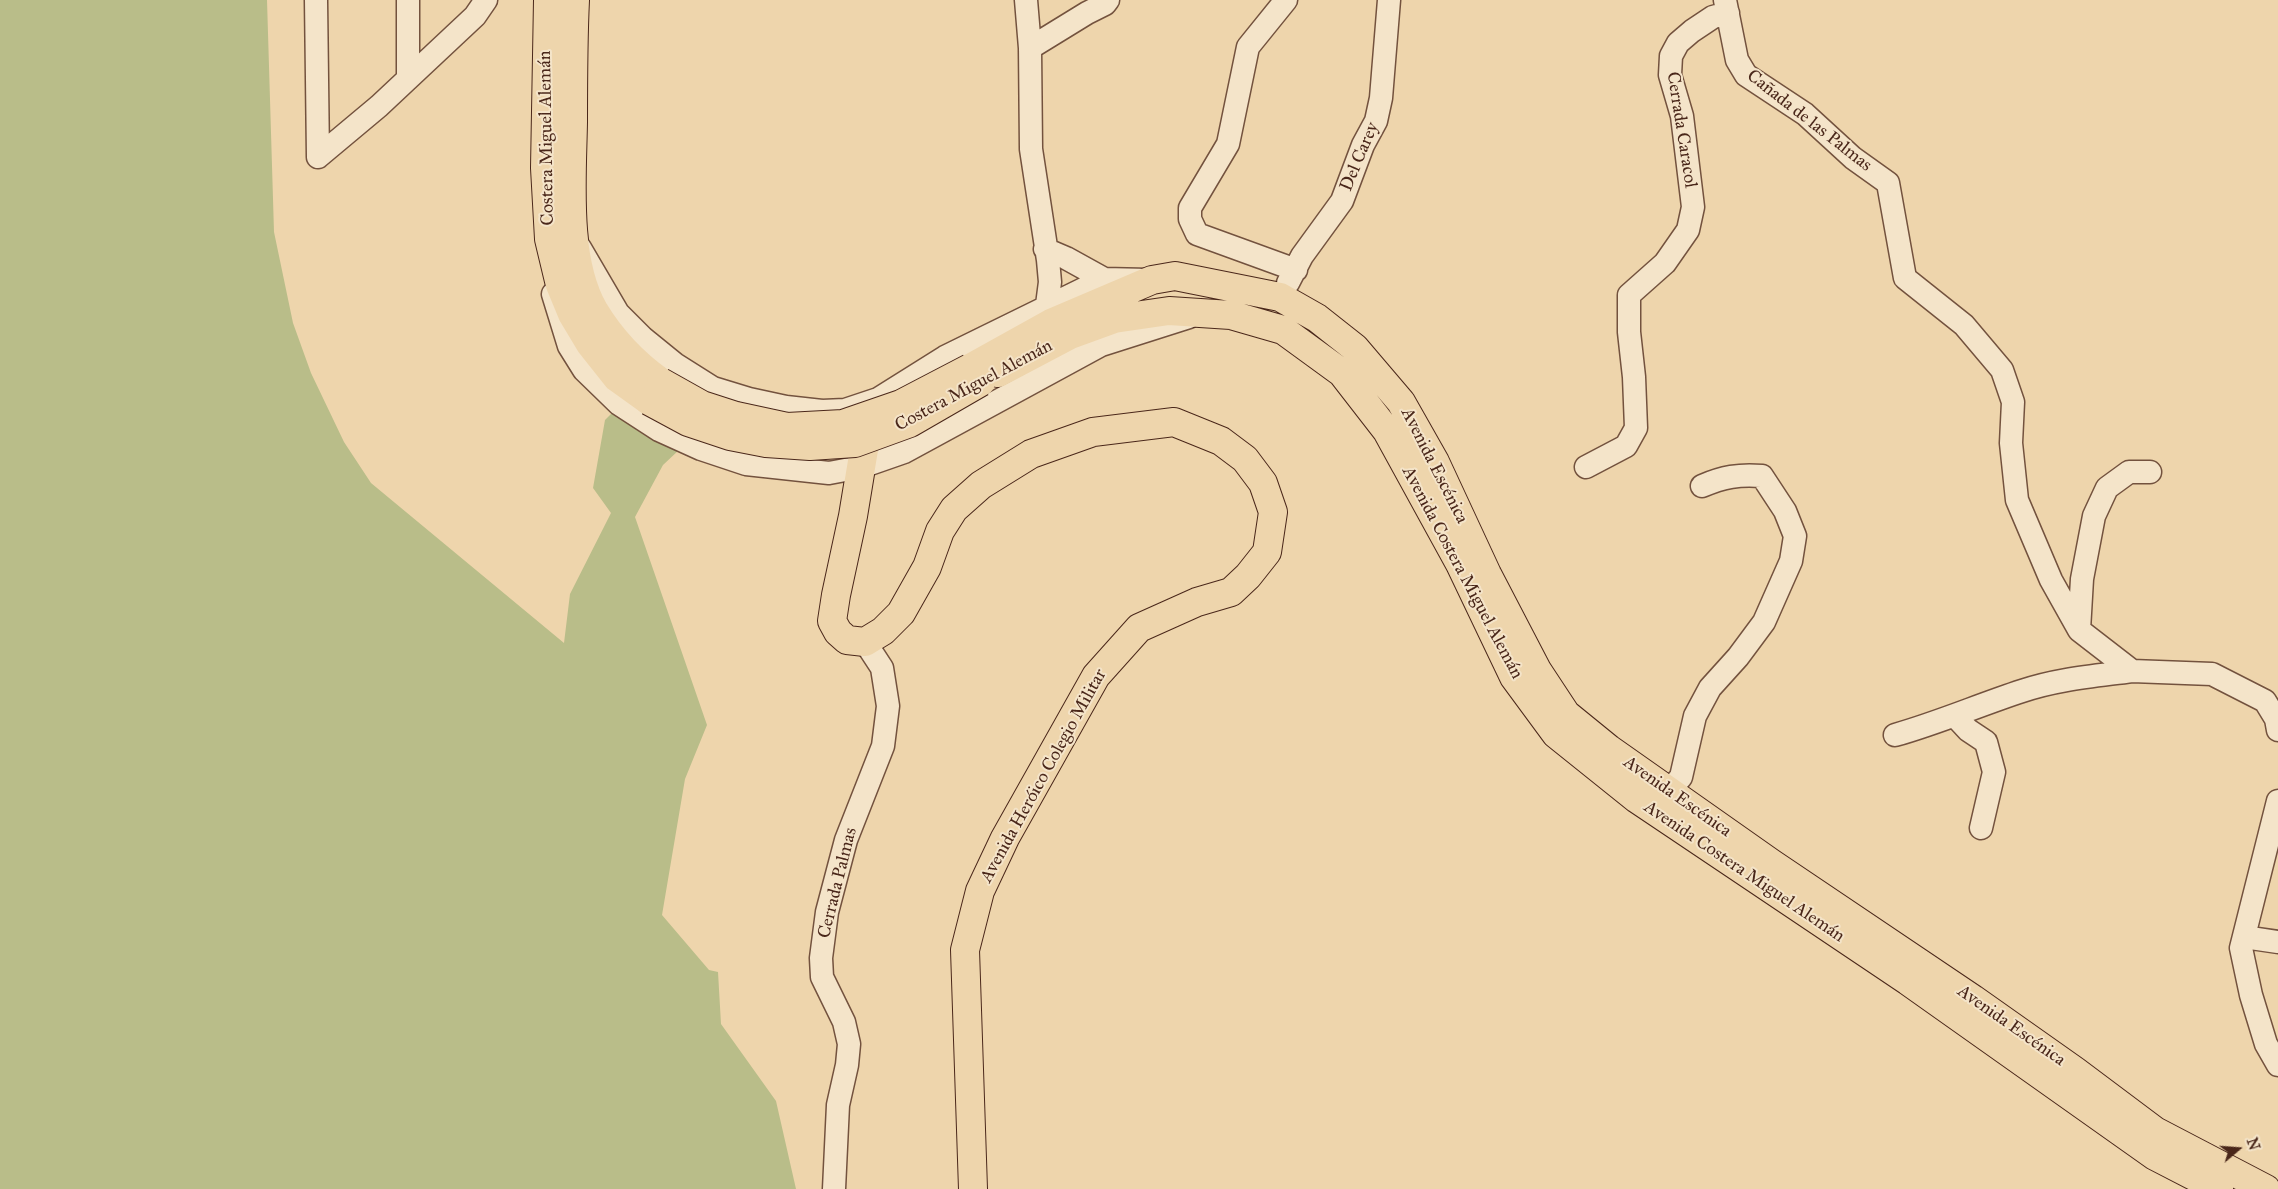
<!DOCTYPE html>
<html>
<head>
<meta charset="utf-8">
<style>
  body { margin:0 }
  #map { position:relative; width:2278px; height:1189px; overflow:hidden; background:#eed5ac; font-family:"IM FELL Great Primer",serif }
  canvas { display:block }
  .north { position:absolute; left:2213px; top:1124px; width:50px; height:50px; -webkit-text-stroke:4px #f4e4c9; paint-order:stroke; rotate:72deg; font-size:14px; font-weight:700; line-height:20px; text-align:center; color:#4a271a }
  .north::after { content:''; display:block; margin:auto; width:18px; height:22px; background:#4a271a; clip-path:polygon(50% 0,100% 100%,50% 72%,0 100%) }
</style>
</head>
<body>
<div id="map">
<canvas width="2278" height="1189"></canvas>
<div class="north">N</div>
</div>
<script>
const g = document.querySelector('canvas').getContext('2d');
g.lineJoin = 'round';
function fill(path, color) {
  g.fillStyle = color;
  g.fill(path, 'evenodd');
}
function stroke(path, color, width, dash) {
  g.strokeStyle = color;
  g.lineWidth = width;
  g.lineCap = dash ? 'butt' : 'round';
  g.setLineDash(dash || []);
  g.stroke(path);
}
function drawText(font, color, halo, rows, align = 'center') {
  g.font = font + ' "IM FELL Great Primer",serif';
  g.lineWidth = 4;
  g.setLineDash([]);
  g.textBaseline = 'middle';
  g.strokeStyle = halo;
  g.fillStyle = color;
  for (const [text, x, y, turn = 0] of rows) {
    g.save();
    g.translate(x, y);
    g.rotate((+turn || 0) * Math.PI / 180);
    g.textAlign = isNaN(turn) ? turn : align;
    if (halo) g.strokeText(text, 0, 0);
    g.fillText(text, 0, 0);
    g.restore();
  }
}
fill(new Path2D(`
  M0 0H267L274 232 293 323 311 373 344 442 371 483 564 643 570 594 611 513 593 488 605 420 628 397 696 434 663 465 635 517 707 725 685 779 662 915 709 970 718 972 721 1024 776 1101 796 1189H0Z`), '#b9bd89');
const minor = new Path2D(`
  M316 0 318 157
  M408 0V78
  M1026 0 1030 48 1031 149 1048 260 1050 282 1047 305
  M1286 0 1248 47 1228 144 1190 208V219L1197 234 1296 270
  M1725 0 1737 60 1746 75 1805 114 1853 158 1888 183 1905 278 1964 325 2002 370 2013 402 2011 443 2017 500 2051 580 2079 630 2132 671 2212 674 2265 701 2276 719 2278 730
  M1030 48 1087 13 1105 4 1108 0
  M318 157 379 106 475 16 486 0
  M580 248 618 313 643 338 675 364 713 388 749 399 786 407 822 411 845 410 878 399 945 357 1104 279 1149 280
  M1045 249 1066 258 1104 279
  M1288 283 1302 256 1342 201 1363 145 1376 121 1381 98 1389 0
  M553 294 569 346 584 370 619 404 659 430 701 449 746 464 829 473 861 467 904 452 1101 345 1189 317
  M1586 467 1626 446 1636 428 1634 377 1629 332V295L1665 263 1688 230 1693 207 1682 116 1670 75 1671 56 1678 43 1692 31 1713 17 1728 13
  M2079 630 2082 579 2094 516 2107 488 2129 472H2150
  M1955 716 1968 730 1986 742 1994 772 1981 828
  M1895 735C1938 723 1979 705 2022 691 2057 679 2095 676 2132 671
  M1669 791 1681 777 1695 716 1710 688 1738 657 1764 622 1791 561 1795 536 1785 511 1762 476C1739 474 1723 477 1702 486
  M2278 801 2241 948 2251 995 2266 1044 2278 1065
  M2244 937 2278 942
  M834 1189 838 1105 847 1065 849 1044 844 1022 822 977 821 958 827 912 846 840 883 746 888 706 882 668 865 642`);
const major = new Path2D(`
  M548 0 545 168 549 239 560 285 572 314 590 344 617 378 649 401
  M575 0C573 41 573 81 573 122 572 179 565 259 594 310 612 340 633 362 661 382
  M970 368 1051 323 1152 280 1175 276 1280 297 1317 318 1355 348 1401 402 1435 462 1487 574 1537 670 1566 714 1609 749 1771 863 1973 999 2075 1071 2155 1131 2266 1189
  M998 373 1070 335 1114 319 1169 311 1231 315 1283 330 1342 373 1387 431 1460 564 1514 677 1556 734 1637 799 1908 981 2155 1156 2219 1189
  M869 419 853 516 836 595 832 621 838 632 847 640 865 642 883 631 901 613 927 567 940 531 954 509 981 485 1031 454 1093 432 1174 422 1221 441 1245 459 1263 483 1273 512 1267 552 1248 576 1231 592 1197 602 1139 628 1096 676 1005 838 980 891 965 950 973 1189`);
stroke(minor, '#73523e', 25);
stroke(major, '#4a271a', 30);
stroke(minor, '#f4e4c9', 22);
stroke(major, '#eed5ac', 28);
const majorBridge = new Path2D(`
  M661 382 702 405 736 416 787 427 843 424 901 404 970 368
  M649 401 688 422 730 436 766 443 810 446 855 443 910 423 981 382`);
stroke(majorBridge, '#4a271a', 30, []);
stroke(majorBridge, '#eed5ac', 28);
drawText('18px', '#4a271a', '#f4e4c9', [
  ["Cañada de las Palmas",1809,121,38],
  ["Cerrada Caracol",1681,130,81],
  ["Costera Miguel Alemán",547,138,-91],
  ["Del Carey",1360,157,-67],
  ["Costera Miguel Alemán",974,386,-28],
  ["Avenida Escénica",1434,466,63],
  ["Avenida Costera Miguel Alemán",1462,573,62],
  ["Avenida Heróico Colegio Militar",1044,776,-61],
  ["Avenida Escénica",1677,797,35],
  ["Avenida Costera Miguel Alemán",1744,872,34],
  ["Cerrada Palmas",838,883,-76],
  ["Avenida Escénica",2011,1026,35]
]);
</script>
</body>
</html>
